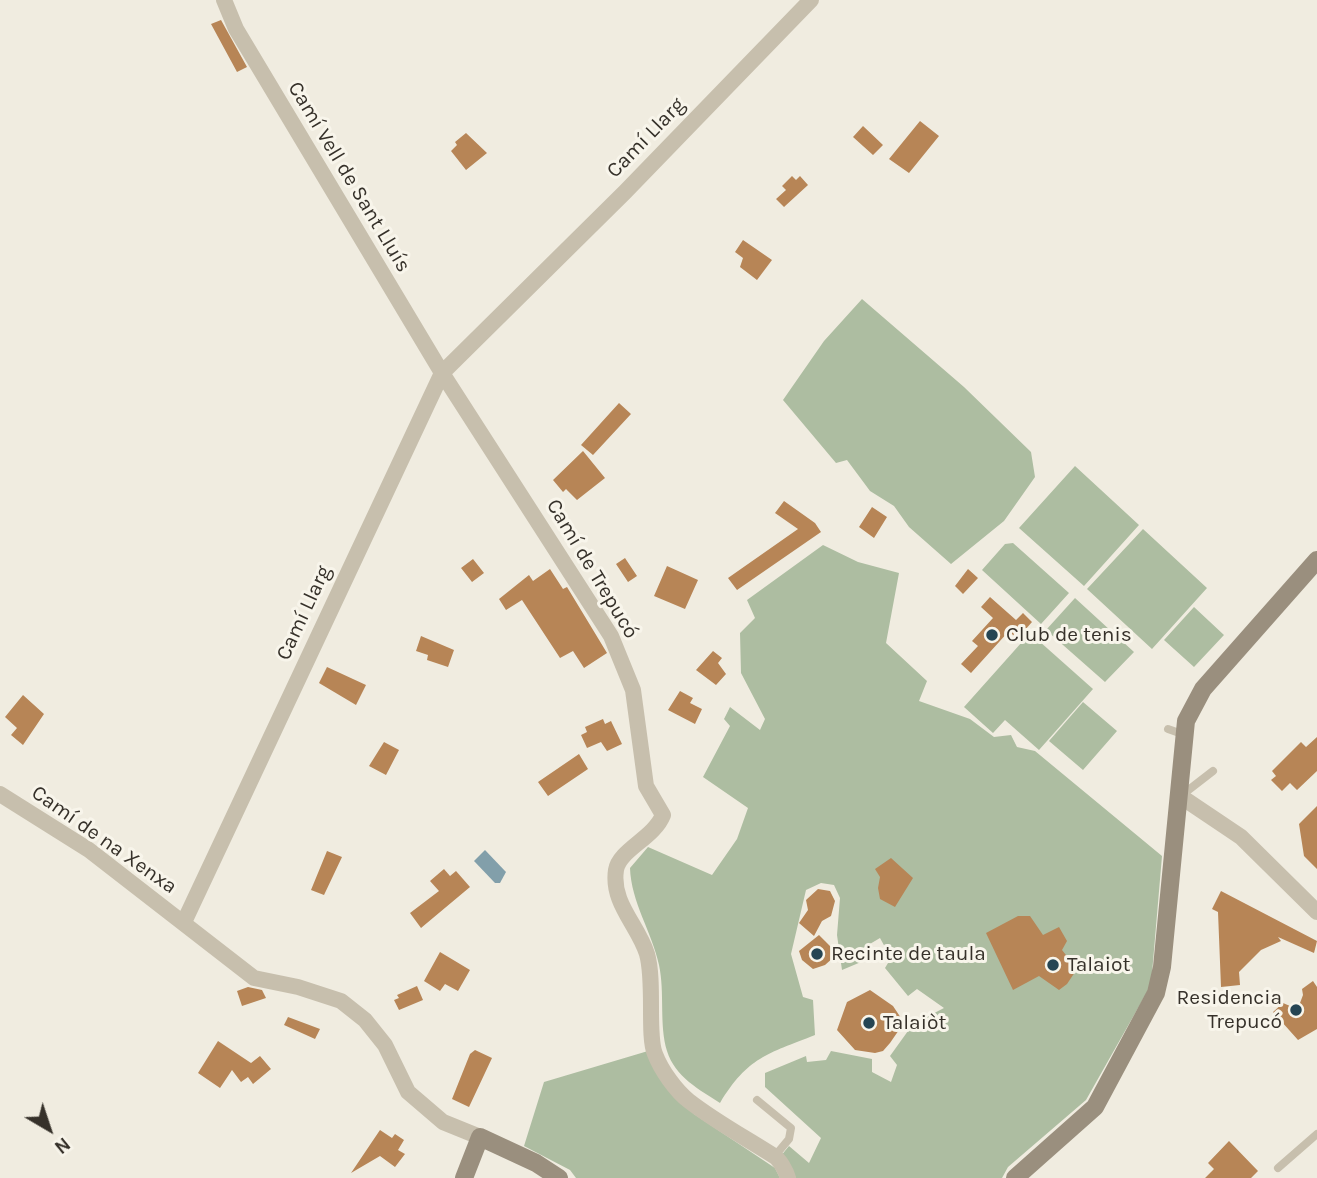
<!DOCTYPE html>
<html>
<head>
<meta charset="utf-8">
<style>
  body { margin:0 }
  #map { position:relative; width:1317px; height:1178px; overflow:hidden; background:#f0ece0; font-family:Karla,sans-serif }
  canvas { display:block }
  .north { position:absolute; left:14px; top:1094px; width:70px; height:70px; -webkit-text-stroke:5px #f8f5eb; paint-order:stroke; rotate:141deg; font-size:19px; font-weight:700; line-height:28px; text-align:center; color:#36312a }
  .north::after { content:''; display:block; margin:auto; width:24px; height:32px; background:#36312a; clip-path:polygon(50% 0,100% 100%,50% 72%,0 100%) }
</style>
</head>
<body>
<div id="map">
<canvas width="1317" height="1178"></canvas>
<div class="north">N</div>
</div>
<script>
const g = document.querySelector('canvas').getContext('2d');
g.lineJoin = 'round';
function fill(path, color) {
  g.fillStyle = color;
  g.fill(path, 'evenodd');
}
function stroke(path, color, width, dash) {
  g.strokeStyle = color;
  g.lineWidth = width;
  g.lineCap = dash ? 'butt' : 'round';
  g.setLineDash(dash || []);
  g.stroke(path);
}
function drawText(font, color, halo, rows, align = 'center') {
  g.font = font + ' Karla,sans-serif';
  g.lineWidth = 6;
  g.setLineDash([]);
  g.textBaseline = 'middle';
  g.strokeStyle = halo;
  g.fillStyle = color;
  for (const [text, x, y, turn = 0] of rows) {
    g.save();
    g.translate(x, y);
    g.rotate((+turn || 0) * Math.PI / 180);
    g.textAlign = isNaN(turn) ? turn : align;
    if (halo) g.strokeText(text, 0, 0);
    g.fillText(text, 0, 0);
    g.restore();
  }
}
fill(new Path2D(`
  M862 299 964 387 1031 452 1035 477 1004 521 951 564 909 527 894 506 870 491 847 460 836 463 783 400 824 341Z
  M1075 466 1139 525 1084 586 1019 528Z
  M1143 529 1207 588 1152 649 1087 589Z
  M1013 543 1069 593 1041 624 982 570 1005 544Z
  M823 545 858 562 899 573 886 643 927 681 919 701 970 719 994 737 1011 735 1017 747 1035 751 1162 856 1151 985 1086 1100 1008 1167 1002 1178H792L780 1157 789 1146 809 1163 821 1138 765 1087V1073L806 1056 807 1062 826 1060 831 1051 872 1059V1072L891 1082 897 1065 890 1056 913 1024 944 1008 917 989 908 996 885 968 891 958 880 938 858 951 861 962 842 970 837 935 840 898 834 885 821 883 806 890 791 954 803 997 813 1000 815 1035C767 1054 748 1057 720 1103 700 1090 675 1077 667 1051 659 1025 665 993 659 965 652 932 631 902 630 868L648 847 712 875 737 839 748 808 703 777 730 726 724 719 730 707 760 730 765 719 741 673 740 633 755 618 747 600Z
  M1075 598 1134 652 1105 682 1046 630Z
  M1194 607 1224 635 1194 667 1164 640Z
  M1030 633 1093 689 1039 750 1005 720 993 733 964 707Z
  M1083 702 1117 731 1083 770 1049 741Z
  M648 1051 668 1086 694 1114 775 1168 780 1178H576L570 1170 524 1146 544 1082Z`), '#adbda1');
fill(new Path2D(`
  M485 850 506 872 500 883H495L474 861Z`), '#829faa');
fill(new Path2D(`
  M221 20 247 67 237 72 211 24Z
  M920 121 939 136 909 173 889 159Z
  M863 126 883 145 873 155 853 137Z
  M466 133 487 153 466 170 451 151 457 145 455 142Z
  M792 176 796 180 800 176 808 185 784 207 776 199 786 190 782 186Z
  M743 240 772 260 757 280 740 267 743 258 735 252Z
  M619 403 631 414 593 455 581 445Z
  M583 451 605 478 577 500 566 489 563 492 553 480Z
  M784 501 815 523 821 532 737 590 728 578 798 529 775 513Z
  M872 507 887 517 874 538 859 527Z
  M625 558 637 576 628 582 616 564Z
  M473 559 484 573 472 582 461 568Z
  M667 566 698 580 685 609 654 596Z
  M550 569 563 589 567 587 607 653 584 668 573 651 560 658 522 600 506 610 499 599 529 575 533 581Z
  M968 569 978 578 963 594 955 586Z
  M990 597 1016 620 1023 613 1032 622 1017 639 1009 631 971 673 961 664 978 646 972 641 993 618 981 607Z
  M421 636 454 650 448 667 427 660 428 655 416 651Z
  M713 651 722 658 718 663 726 674 716 685 696 670Z
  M327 667 366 685 356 705 319 683Z
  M680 691 693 698 690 703 702 709 695 724 668 710Z
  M23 695 44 714 23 745 11 735 17 728 5 717Z
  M603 719 605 724 611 721 622 744 607 751 601 742 587 748 581 735 587 732 585 727Z
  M1317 737V771L1297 790 1290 783 1282 791 1271 780 1276 776 1272 771 1301 742 1306 747Z
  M384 742 399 750 386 775 369 766Z
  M579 754 588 769 548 796 538 782Z
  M1317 806V869L1304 856 1299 824Z
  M327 851 342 857 324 895 311 890Z
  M891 858 913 878 895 907 880 899 878 888 880 877 875 869Z
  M444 869 450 876 456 871 470 887 421 928 410 913 439 891 430 881Z
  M818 889 830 891 835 901 831 916 822 921 814 936 799 923 808 910 806 900Z
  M1221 891 1317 941 1314 953 1278 937 1281 941 1261 950 1239 972 1240 985 1221 987 1218 912 1212 909Z
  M1018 916H1030L1043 935 1059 927 1067 941 1062 950 1077 969 1067 984 1059 990 1039 976 1013 990 986 933Z
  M819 935 833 949 834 957 825 965 813 969 802 960 799 951Z
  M440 952 470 970 458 991 445 984 440 991 424 981Z
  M1313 981 1317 987V1029L1298 1040 1273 1012 1283 1003 1290 1006 1300 1003 1303 995 1302 989Z
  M417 986 423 1000 399 1010 394 1000 399 998 397 995Z
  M248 987 262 990 266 998 242 1006 237 991Z
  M870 990 893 1006 901 1018V1027L890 1043 883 1051 875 1053 855 1050 837 1030 847 1002Z
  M288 1017 320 1029 315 1039 284 1025Z
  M218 1041 251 1063 260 1056 271 1069 253 1084 248 1077 241 1082 232 1070 220 1088 198 1073Z
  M475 1050 492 1058 469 1107 452 1099 470 1054Z
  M380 1130 392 1138 395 1134 404 1140 398 1150 405 1154 395 1167 380 1156 351 1173Z
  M1229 1141 1258 1171 1251 1178H1205L1214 1169 1208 1163Z`), '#b78556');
stroke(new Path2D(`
  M1168 729 1185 735
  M1182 795 1213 771
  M757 1100 791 1128 789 1139 774 1157
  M1278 1168 1317 1134`), '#c7bfad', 8);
stroke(new Path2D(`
  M224 0 236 29 442 373 611 636 633 690 646 786 663 815C654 838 619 850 616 870 611 903 638 925 647 954 655 982 647 1036 655 1054 661 1070 676 1091 689 1101 716 1122 746 1138 774 1156 780 1160 786 1171 788 1178
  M0 794 89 850 254 978 298 987 341 1001 365 1020 385 1045 408 1092 443 1122 480 1137
  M1180 796 1241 837 1317 912
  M184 922 442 373 625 192 811 0`), '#c7bfad', 16);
stroke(new Path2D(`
  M464 1178 480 1137 536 1163 559 1178
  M1015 1178 1095 1107 1156 993 1162 967 1186 721 1203 689 1317 560`), '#9a8f7e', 18);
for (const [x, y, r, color] of [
  [992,635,7,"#254553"],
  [817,954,7,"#254553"],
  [1053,965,7,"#254553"],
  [1296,1010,7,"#254553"],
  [869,1023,7,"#254553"]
]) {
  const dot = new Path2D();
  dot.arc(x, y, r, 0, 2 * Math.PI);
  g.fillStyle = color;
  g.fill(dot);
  stroke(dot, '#f8f5eb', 2.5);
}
drawText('21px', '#36312a', '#f8f5eb', [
  ["Camí Llarg",646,138,-46],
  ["Camí Vell de Sant Lluís",349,177,59],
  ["Camí de Trepucó",592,569,59],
  ["Camí Llarg",304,613,-65],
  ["Camí de na Xenxa",104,840,35]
]);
drawText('21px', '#36312a', '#f8f5eb', [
  ["Club de tenis",1006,635],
  ["Recinte de taula",831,954],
  ["Talaiot",1067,965],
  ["Residencia",1282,998,"right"],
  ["Trepucó",1282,1022,"right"],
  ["Talaiòt",883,1023]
], 'left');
</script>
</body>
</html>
